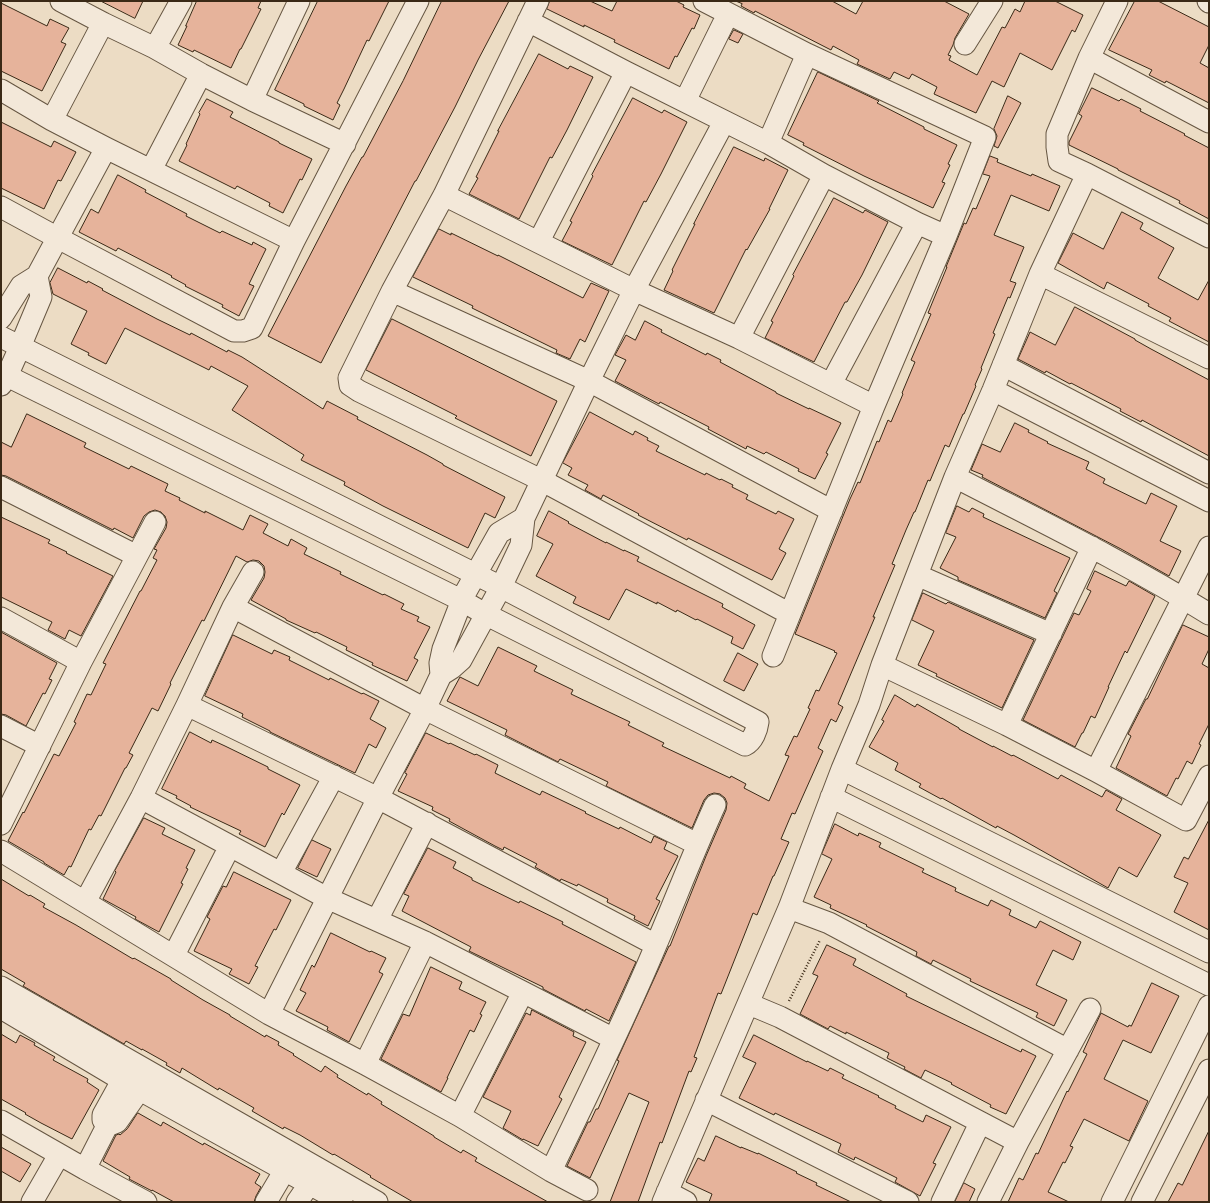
<!DOCTYPE html>
<html>
<head>
<meta charset="utf-8">
<style>
  body { margin:0 }
  #map { position:relative; width:1210px; height:1203px; overflow:hidden; background:#ecdcc4; font-family:"IM FELL Double Pica",serif }
  canvas { display:block }
  .frame { position:absolute; inset:0; border:2px solid #3a2916; pointer-events:none }
</style>
</head>
<body>
<div id="map">
<canvas width="1210" height="1203"></canvas>
<div class="frame"></div>
</div>
<script>
const g = document.querySelector('canvas').getContext('2d');
g.lineJoin = 'round';
function fill(path, color) {
  g.fillStyle = color;
  g.fill(path, 'evenodd');
}
function stroke(path, color, width, dash) {
  g.strokeStyle = color;
  g.lineWidth = width;
  g.lineCap = dash ? 'butt' : 'round';
  g.setLineDash(dash || []);
  g.stroke(path);
}
const building = new Path2D(`
  M101 1H143L135 18Z
  M197 1H261L258 8 261 9 241 49H240L231 68 194 50 193 52 178 45 187 26H186Z
  M318 1H389L369 41 367 40 344 89 337 103 340 105 333 120 304 106V104L275 90Z
  M442 1H509L478 60 455 107 416 181H415L321 363 268 336 346 186 362 157H363L403 81Z
  M550 1H590L612 11 617 1H676L684 5 683 7 700 15 694 29 692 28 677 57 675 56 669 69 614 42 615 40 584 25V27L547 9Z
  M736 1H832L856 14 863 1H944L969 14 955 38 953 45 948 55 951 56 949 60 977 75 1002 27 1005 28 1015 9 1020 12 1025 1H1055L1083 15 1075 32 1072 30 1052 70 1020 53 1004 87 992 81 976 113 934 94 937 87 912 74 909 79 894 72 890 79 857 64 859 60 833 46 831 50 755 11 754 13 741 6 742 4Z
  M1135 1H1158L1209 27V45L1200 63 1209 68V103L1166 81 1165 83 1149 75 1152 70 1109 50Z
  M1 3 47 26 50 19 69 28 61 42 66 44 42 91 1 71Z
  M734 30 743 34 738 43 729 39Z
  M539 54 568 69 570 66 593 77 567 130 552 158 550 157 519 219 469 194 478 178 476 177 499 131H498Z
  M818 72 879 101 877 103 924 127V129L957 145 948 164 950 165 942 182 945 183 933 208 864 176 803 145 804 143 788 135Z
  M1092 88 1119 101 1121 99 1141 109 1140 111 1185 134 1184 135 1209 148V219L1179 203 1180 201 1118 170V169L1069 145V142L1082 116 1079 114Z
  M1008 96 1021 103 998 148 994 146 997 136 994 129Z
  M633 98 662 113 664 110 687 122 661 174 646 202 644 201 612 265 562 241 572 222 570 221 593 176 592 175Z
  M207 99 233 112 230 117 279 142V143L312 159 302 180 300 179 283 213 269 206 270 203 237 186 235 189 179 161 187 145 186 144 200 114 199 113Z
  M1 122 51 147 54 141 76 152 61 181 58 180 44 209 1 188Z
  M734 147 764 161 765 158 788 170 769 209H770L747 250 746 249 714 313 664 290 673 271 672 270 695 224H694Z
  M990 156 998 159 997 162 1031 176 1032 174 1060 186 1049 211 1011 195 994 235 1024 247 1010 281 1016 283 1010 298 1008 297 993 333 995 334 981 368 982 369 975 385 976 386 964 414H963L949 447 945 445 930 481 928 480 915 512H914L906 530 892 564 895 565 873 617H875L838 704 843 707 836 722 831 719 818 748 823 751 802 798 795 814 792 813 781 839 789 842 774 876H773L757 915 753 913 721 994 718 993 694 1057 697 1058 691 1072 689 1071 662 1143 660 1142 638 1202H610L649 1102 629 1093 590 1178 567 1166 588 1122H590L596 1109H598L619 1061 617 1060 669 946H670L706 856 726 810 727 803 725 798 720 794 714 793 708 795 704 800 692 828 606 786 608 782 560 759 558 762 505 735 507 730 447 701 460 677 478 686 498 647 537 666 534 671 573 690 571 694 630 722 628 725 664 743 662 746 730 778 731 776 746 784 744 788 769 801 789 756 785 755 794 736 797 737 810 709 808 708 816 690 819 691 837 653 834 652 835 651 795 634 850 499 858 482 860 483 877 441 879 442 888 420 891 422 903 394 902 393 915 362 911 360 931 314 928 313 947 267H946L964 223 966 224 973 208 976 209 990 176 983 174Z
  M118 175 146 190 145 192 187 214 186 216 220 233 222 231 252 245 253 242 266 249 249 284 254 286 239 316 222 307 223 305 185 286 186 285 171 277 172 276 118 248 116 251 79 232 91 209 98 213Z
  M834 198 863 213 865 210 888 222 862 275 847 302H845L814 362 765 338 773 322 771 321 794 276 793 275Z
  M1122 212 1143 223 1140 229 1174 248 1158 278 1198 300 1209 280V342L1169 321 1171 318 1148 306 1149 304 1107 282 1104 289 1058 263 1073 233 1103 249Z
  M439 229 451 235V233L498 256V255L583 298 591 283 609 291 585 342 580 339 570 359 556 353 557 350 472 308 473 306 413 277Z
  M58 268 87 283 88 281 103 289 102 290 157 319 190 335 191 333 227 352 228 350 242 357 323 409 327 401 358 417 357 419 427 455 443 464V465L505 497 495 518 485 513 468 548 383 506 344 485 345 482 301 460 304 455 232 410 248 386 211 366 209 370 125 328 106 364 88 355 89 353 71 344 87 311 53 294 50 283Z
  M1075 307 1135 339V340L1151 349 1209 380V456L1142 420 1141 422 1120 411 1121 409 1071 383 1070 384 1046 371 1045 373 1018 359 1030 332 1055 345Z
  M392 319 557 401 531 456 455 418 457 416 366 370Z
  M645 321 662 330 661 332 706 355 707 353 721 360 720 362 776 392V393L809 409V408L841 423 826 453 828 454 815 479 798 471 799 469 766 452 764 454 747 446 746 449 708 429 709 427 660 402 659 404 615 381 626 360 615 355 626 335 635 340Z
  M590 412 633 435 635 431 648 438 647 440 659 446 656 451 705 475 706 473 720 480 721 479 733 485 732 487 748 495 746 499 776 514 778 511 794 519 779 549 786 553 772 580 688 538 687 540 638 515 639 514 603 495 601 499 585 490 588 485 568 475 572 468 563 463Z
  M27 414 86 443 84 447 129 469 131 466 168 484 165 491 180 498 179 500 205 513V511L243 530 250 515 268 524 263 533 288 546 291 539 307 548 304 554 341 572 340 574 383 595 384 594 404 604 401 609 419 617 417 621 430 627 414 658 418 660 407 681 372 665 373 663 346 650 347 647 316 632 315 633 286 620V619L251 600 264 578 265 572 264 566 259 561 253 560 247 562 236 556 204 621 202 620 170 683 171 684 158 711 152 708 129 753 133 755 126 768H125L101 816 99 815 91 830 89 829 71 867 69 866 64 875 44 863V862L8 841 23 812 24 813 54 754 59 756 76 723 74 722 87 694 91 695 106 664 103 663 140 591H141L157 560 153 558 157 550 154 549 166 528 167 522 165 516 161 512 155 510 149 512 144 516 133 538 114 528 113 530 6 476 1 475V442L11 447Z
  M1015 423 1029 430 1028 432 1048 442 1047 443 1089 462 1086 469 1105 479 1103 483 1146 504 1151 493 1177 506 1160 541 1181 551 1169 576 1121 549 982 477 983 475 971 470 982 444 1000 452Z
  M957 506 969 512 972 508 984 514 983 517 1070 558 1054 591 1057 593 1045 618 958 580V577L940 568 956 537 946 533Z
  M549 511 569 522 568 523 606 543V542L624 551V550L639 557 637 561 723 604 722 607 755 625 743 649 731 643 733 637 697 619 696 620 677 610 676 612 657 602V604L626 589 609 620 573 603 576 597 536 576 553 544 537 536Z
  M1 517 50 540 48 543 67 552 66 553 113 576 81 636 69 630 65 639 48 630 52 622 1 597Z
  M1095 571 1126 586 1129 581 1155 596 1127 653 1125 651 1108 687H1109L1095 718 1091 716 1083 733H1082L1075 747 1023 720 1074 613 1079 615 1091 591 1087 589Z
  M923 593 946 604 948 602 1034 640 1002 708 936 676 937 674 918 665 934 631 912 620Z
  M1183 625 1209 637V649L1202 664 1209 668V724L1199 744 1201 745 1192 764 1187 761 1178 779 1176 778 1167 796 1116 768 1131 736 1128 734 1146 699H1147Z
  M1 632 57 663 49 679 52 680 45 694 43 693 26 726 6 715 1 714Z
  M233 635 272 654 274 650 290 657 289 660 329 680 330 678 362 694 363 693 379 701 370 719 386 728 376 748 369 744 355 773 270 732V731L242 717 243 714 205 696Z
  M738 653 758 664 744 691 724 681Z
  M895 695 915 707 917 704 959 728V729L993 747V746L1012 756 1013 755 1058 779 1061 775 1102 797 1106 790 1122 799 1116 810 1161 835 1137 877 1119 867 1108 888 1014 835 997 826 996 828 942 798 941 799 919 787 921 784 895 770 898 763 869 747 884 721 882 720Z
  M190 732 211 743 212 740 225 746 268 767V769L300 785 284 815 282 813 265 847 239 834 241 831 190 807 191 806 176 798 177 796 162 789Z
  M426 733 449 744 450 743 475 755 476 754 498 765 495 773 540 795 542 791 586 812 585 813 619 829 620 827 651 843 654 836 667 842 664 849 678 856 656 899 660 901 648 926 634 919 635 916 607 902 608 899 578 884 577 886 561 879 560 881 535 867 537 864 504 847 503 850 495 846 449 821 450 819 432 810 433 807 398 791 407 774 405 773Z
  M144 818 165 828 162 834 195 850 186 868 188 869 181 883 183 884 159 932 135 919 136 917 103 899 116 872 115 871Z
  M1209 820V930L1174 912 1188 883 1174 877 1184 857 1188 859Z
  M835 824 858 836 859 833 881 843 879 847 924 869 922 872 956 888 955 891 988 906 991 900 1011 910 1009 915 1036 928 1040 921 1081 942 1073 960 1053 950 1036 985 1067 1000 1054 1026 1036 1017 1038 1013 970 981 971 979 933 960 931 964 916 956 917 952 866 926 867 925 830 908 831 905 814 897 832 859 822 854Z
  M312 840 331 849 317 877 298 868Z
  M428 848 456 862 453 868 472 878V880L519 903 520 901 563 922 562 924 636 962 609 1021 586 1009 585 1011 543 989V987L469 951 471 947 402 911 409 896 404 894Z
  M234 872 291 900 276 930 274 929 255 966 258 967 249 984 229 974 232 969 194 951 210 919 207 917 223 886 226 887Z
  M1 879 29 896 30 895 45 904 43 907 76 925 133 959 134 958 171 979V980L203 1000 230 1015V1016L265 1037 266 1035 279 1042 278 1045 294 1054 293 1055 321 1072 325 1066 338 1075 337 1077 367 1095 368 1093 382 1102 381 1104 434 1136V1137L461 1153 463 1150 477 1158 475 1161 548 1202H413L370 1177 371 1176 334 1154 333 1155 300 1135 284 1127 283 1129 252 1111 254 1108 219 1088 218 1090 182 1068 180 1073 166 1065 167 1063 142 1049V1050L126 1041 124 1044 23 986 25 983 1 969Z
  M331 933 370 952 371 951 386 958 379 972 383 974 349 1042 327 1030 328 1027 296 1011 306 993 300 990 312 965 314 967Z
  M827 945 856 959 853 965 907 994 906 996 1021 1052 1022 1049 1036 1056 1006 1114 990 1107 991 1105 951 1084 952 1083 925 1070 921 1078 904 1069 905 1067 887 1058 889 1053 846 1032V1034L830 1026 828 1029 800 1014 818 976 813 974Z
  M431 967 462 982 459 989 486 1002 480 1014 482 1015 474 1032 470 1030 447 1078H448L441 1092 381 1059 403 1014 409 1016Z
  M1152 983 1179 996 1151 1053 1123 1040 1104 1079 1148 1101 1129 1141 1084 1119 1070 1146 1073 1147 1065 1163 1063 1162 1048 1192 1069 1202H1008L1019 1178 1023 1180 1036 1153 1038 1154 1067 1091 1068 1092 1087 1054 1083 1052 1101 1013 1128 1027 1129 1025 1131 1026Z
  M532 1010 574 1032 573 1036 586 1042 559 1097 562 1099 538 1146 523 1139V1140L503 1128 511 1111 483 1097 526 1013 530 1015Z
  M1 1034 16 1043 20 1035 35 1043 34 1045 55 1057 53 1060 88 1079 87 1082 99 1090 72 1139 41 1123 25 1114 26 1113 1 1099Z
  M754 1035 807 1062V1061L828 1071 830 1068 844 1075 842 1078 879 1096 878 1097 896 1106 895 1108 923 1122 926 1115 951 1127 933 1163 936 1164 920 1196 895 1182 897 1178 855 1157 854 1160 838 1152 841 1144 775 1113 774 1115 739 1098 756 1063 743 1057Z
  M138 1113 161 1126 163 1122 203 1145 204 1143 260 1174 255 1183 261 1187 256 1196 254 1202H174L152 1190V1191L129 1179 130 1177 103 1161 116 1135 119 1134 120 1135 127 1129Z
  M1209 1131V1202H1168L1178 1183 1182 1185Z
  M716 1136 741 1148V1147L758 1154V1153L797 1172 796 1173 817 1183 816 1185 851 1202H709L712 1194 686 1182 698 1158 704 1161Z
  M1 1147 31 1164 20 1182 1 1171Z
  M964 1183 975 1189 969 1202H955Z`);
fill(building, '#e6b39b');
stroke(building, '#3a2916', 1);
const street = new Path2D(`
  M61 1 103 23 155 48 201 74 252 100 345 144
  M538 1 444 195 392 291 349 378 350 385 359 391 541 480 790 614
  M704 1 807 54 985 137 946 236 874 406 773 656
  M1117 1 1089 58 1057 134V147L1059 161 1087 174 1209 237
  M1208 1 1209 2
  M528 21 626 72 768 143 824 175 917 223 946 236
  M965 44 992 1
  M155 48 181 1
  M1089 58 1209 122
  M1 90 52 120 106 148 294 241
  M252 100 299 1
  M685 101 728 14
  M52 120 103 23
  M768 143 807 54
  M151 170 201 74
  M444 195 634 290 739 338 874 406
  M1 207 58 238 234 331H243L252 328 294 241 418 1
  M539 241 626 72
  M1040 274 1209 358
  M392 291 589 381 832 511
  M1 318 21 286 37 276 106 148
  M1 337 501 587 758 722C757 730 753 741 745 745L485 614 461 600 1 373
  M739 338 824 175
  M1003 365 1209 473
  M831 384 917 223
  M1 385 7 376 20 347 41 297 37 276
  M993 390 1209 501
  M955 477C1040 521 1127 563 1209 614
  M1 487 137 556
  M917 575 1051 634
  M233 607 425 709 697 844
  M1 618 81 662
  M882 665 1007 725 1096 771 1186 820 1209 776
  M441 675 452 668 461 660 501 587 521 545 524 518 589 381 634 290 724 122
  M187 705 378 798 656 945
  M1007 725 1092 547
  M1 726 40 746
  M842 769 1209 952
  M1096 771 1209 547
  M831 797 1209 985
  M141 798 327 898 425 942 523 992 614 1039
  M1 824 81 662 155 522
  M1 851 269 1014 365 1064 460 1116 551 1171 587 1190
  M281 873 334 776
  M85 902 141 798 187 705 233 607 253 572
  M789 908 829 923 1068 1050
  M377 920 427 823
  M174 955 230 846
  M1 987 377 1202
  M749 1004 780 1017 1018 1142
  M1 1008 122 1080 342 1202
  M269 1014 378 798 425 709 441 675 440 663 443 649 464 595 499 533 524 518
  M365 1064 425 942
  M706 1100 908 1202
  M460 1116 523 992
  M1 1121 85 1169 146 1202
  M107 1126 103 1120V1115L129 1068
  M85 1169 107 1126 117 1122 148 1078
  M551 1171C587 1096 624 1022 656 945 676 898 694 851 715 805
  M667 1192 686 1202
  M32 1202 59 1155
  M266 1202 292 1158
  M297 1202 317 1173
  M663 1202 789 908 842 769 869 705 882 665 955 477 993 390 1040 274 1087 174
  M942 1202 980 1123
  M988 1202 1018 1142 1090 1009
  M1112 1202 1209 1006
  M1142 1202 1209 1070`);
stroke(street, '#665642', 23);
stroke(new Path2D(`
  M789 1001 820 940`), '#3a2916', 2.5, [1, 2]);
stroke(street, '#f3e8d9', 21);
</script>
</body>
</html>
